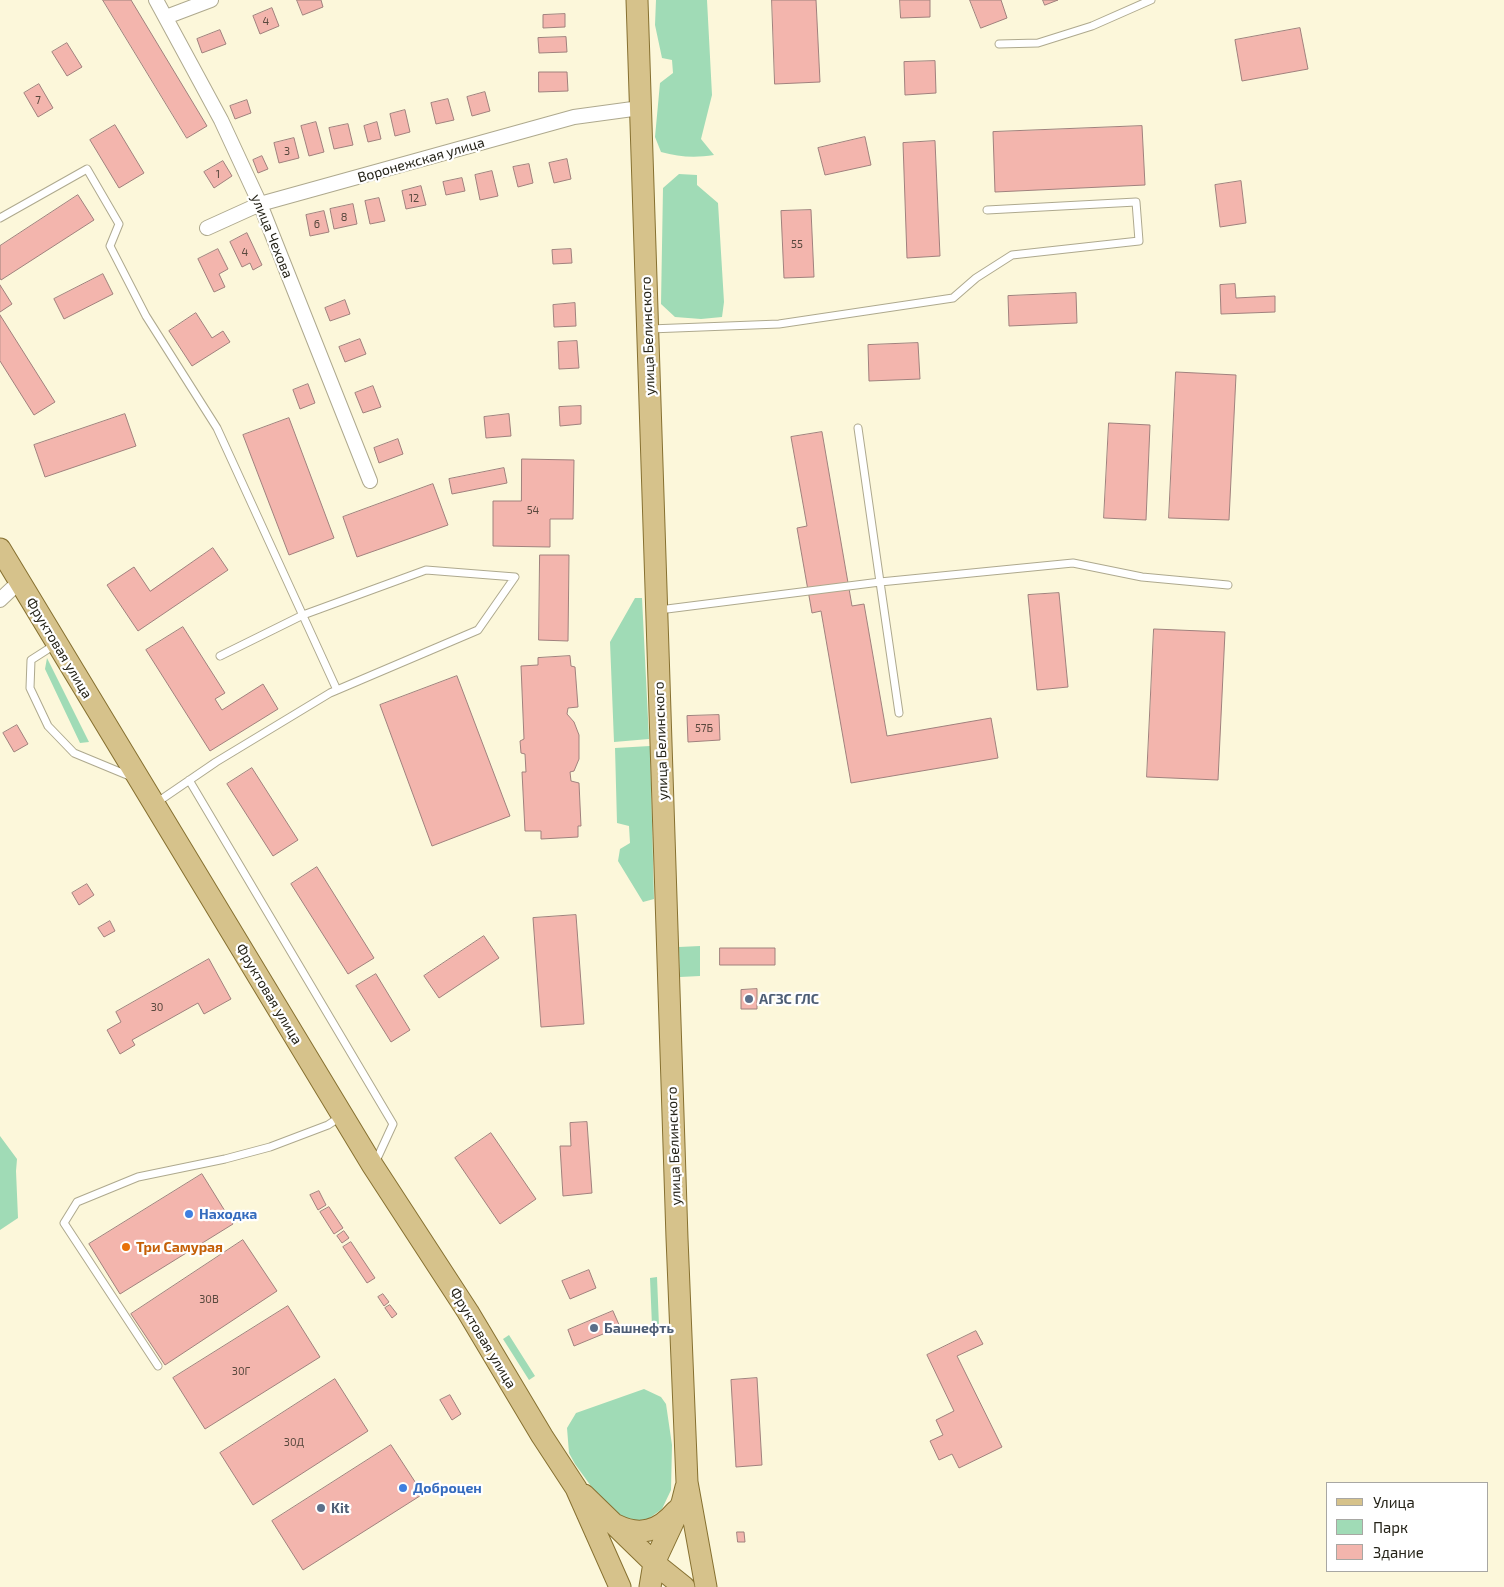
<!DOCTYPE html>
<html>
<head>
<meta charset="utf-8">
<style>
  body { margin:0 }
  #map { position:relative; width:1504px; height:1587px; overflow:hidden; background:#fcf7da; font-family:"Exo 2",sans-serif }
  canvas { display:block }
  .legend { position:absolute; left:1326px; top:1482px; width:162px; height:90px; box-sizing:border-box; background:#fff; border:1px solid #a8a7a3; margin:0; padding:6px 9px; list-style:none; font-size:15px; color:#252318 }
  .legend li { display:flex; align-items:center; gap:10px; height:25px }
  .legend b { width:25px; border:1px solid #a8a7a3 }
</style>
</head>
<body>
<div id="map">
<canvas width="1504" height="1587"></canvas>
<ul class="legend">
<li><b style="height:6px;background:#d6c28b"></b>Улица</li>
<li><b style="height:14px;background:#a0dbb6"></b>Парк</li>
<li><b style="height:14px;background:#f3b5ad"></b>Здание</li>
</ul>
</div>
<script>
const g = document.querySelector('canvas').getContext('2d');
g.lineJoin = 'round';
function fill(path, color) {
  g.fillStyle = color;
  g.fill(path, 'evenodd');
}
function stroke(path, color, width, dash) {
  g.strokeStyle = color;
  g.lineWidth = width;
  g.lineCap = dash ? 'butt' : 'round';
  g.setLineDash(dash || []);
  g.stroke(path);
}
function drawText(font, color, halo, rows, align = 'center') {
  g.font = font + ' "Exo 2",sans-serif';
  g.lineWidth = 4.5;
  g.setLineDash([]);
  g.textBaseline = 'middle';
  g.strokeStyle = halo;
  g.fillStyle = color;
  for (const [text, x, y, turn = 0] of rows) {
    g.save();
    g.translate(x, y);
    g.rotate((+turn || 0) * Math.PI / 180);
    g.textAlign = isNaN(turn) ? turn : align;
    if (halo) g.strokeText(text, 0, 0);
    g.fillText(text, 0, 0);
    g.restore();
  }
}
fill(new Path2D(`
  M656 0H707L712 95 701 139 714 155C695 158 679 157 661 152L655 137 660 83 673 73 672 60 662 58 655 25Z
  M679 174 697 175V185L718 203 724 302 722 317 701 319 675 317 661 304 663 188Z
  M635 598H642L649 739 614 742 610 642Z
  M47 658 89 742 80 743 45 669Z
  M650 746 654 899 643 902 618 861 620 849 630 843 629 826 617 823 615 748Z
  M700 946V976L680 977 679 947Z
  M0 1136 17 1159 16 1171 18 1218 0 1230Z
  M657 1277 659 1326H652L650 1278Z
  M509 1335 535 1376 529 1380 503 1339Z
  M644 1389 661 1397 666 1404 672 1445 671 1490 662 1509 648 1519 633 1521 621 1519 596 1493 575 1464 569 1453 567 1428 576 1413Z`), '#a0dbb6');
const building = new Path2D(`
  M103 0H131L207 126 187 138Z
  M297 0H321L323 7 303 15Z
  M772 0H816L820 82 775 84Z
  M900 0H930V17L901 18Z
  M970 0H1001L1007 18 981 28Z
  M1043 0H1058L1045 5Z
  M272 8 279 26 260 34 253 16Z
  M565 14V27L543 28V15Z
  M1300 28 1308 69 1242 81 1235 40Z
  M220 30 226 44 202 53 197 39Z
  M566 37 567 52 539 53 538 38Z
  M67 43 82 67 67 76 52 52Z
  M935 61 936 93 905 95 904 62Z
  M539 72H567L568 91 539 92Z
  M39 84 53 108 38 117 24 93Z
  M485 92 490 111 472 116 467 97Z
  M448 99 454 120 436 124 431 103Z
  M247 100 251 113 235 119 230 106Z
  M405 110 410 132 395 136 390 114Z
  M316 122 324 152 309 156 301 126Z
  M377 122 381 139 368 142 364 126Z
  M348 124 353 145 334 149 329 128Z
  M115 125 144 173 119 188 90 140Z
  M1142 126 1145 185 995 192 993 132Z
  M865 137 871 165 825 175 818 148Z
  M294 138 299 158 279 163 274 143Z
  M935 141 940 256 907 258 903 143Z
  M262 156 268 169 258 173 253 160Z
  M567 159 571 179 554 183 549 163Z
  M223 161 232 176 214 188 204 172Z
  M529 164 533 183 518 187 513 167Z
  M492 171 498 196 480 200 475 175Z
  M462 178 465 191 446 195 443 182Z
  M1241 181 1246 223 1220 227 1215 185Z
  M421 186 426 205 406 209 402 191Z
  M78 195 94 220 1 280 0 278V246Z
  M379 198 385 221 370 224 365 201Z
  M353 204 357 224 334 229 330 209Z
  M811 210 814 277 784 278 781 211Z
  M324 211 329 232 310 236 306 215Z
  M247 233 262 265 253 270 250 263 242 267 230 242Z
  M218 249 228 269 219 274 225 287 214 292 198 259Z
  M571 249 572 263 553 264 552 250Z
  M103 274 113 294 64 319 54 299Z
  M1235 284 1236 298 1275 296V312L1221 314 1220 285Z
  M0 285 12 304 0 312Z
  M1076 293 1077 323 1009 326 1008 296Z
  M345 300 350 314 330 321 325 308Z
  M575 303 576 326 554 327 553 305Z
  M196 313 212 338 223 331 230 342 192 366 169 331Z
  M0 315 55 402 34 415 0 361Z
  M360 339 366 354 345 362 339 347Z
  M577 341 579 368 559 369 558 342Z
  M918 343 920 379 869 381 868 345Z
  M1176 372 1236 375 1229 520 1169 518Z
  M308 384 315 403 300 409 293 390Z
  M373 386 381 407 363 413 355 393Z
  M581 406V424L560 426 559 407Z
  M125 414 136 446 45 477 34 445Z
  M509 414 511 436 486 438 484 417Z
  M289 418 334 538 289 555 243 435Z
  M1109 423 1150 425 1146 520 1104 518Z
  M822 432 852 606 864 604 887 736 991 718 998 758 851 783 821 611 812 613 797 528 807 526 791 437Z
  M398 439 403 454 379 463 374 448Z
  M522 459 574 460 573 519H550V547L493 546V501H521Z
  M504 468 507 483 452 494 449 479Z
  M433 484 448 525 357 557 343 517Z
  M213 548 228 570 138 631 107 585 134 567 150 591Z
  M540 555H569L568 641 539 640Z
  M1059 593 1068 687 1037 690 1028 595Z
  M183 627 225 693 215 699 222 710 263 684 278 709 210 751 146 650Z
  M1154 629 1225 632 1218 780 1147 777Z
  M570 656 571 666 575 667 578 707 568 708 567 714 574 722 579 735V759L574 771 570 772 571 781 579 783 581 826H578V837L541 839V831H525L522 772H526L525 754 521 753 520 741 524 739 521 666 538 665V658Z
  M457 676 510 816 432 846 380 705Z
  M719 715 720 740 688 742 687 716Z
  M17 725 28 744 14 752 3 733Z
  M252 768 298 840 273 856 227 784Z
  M317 867 374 958 348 974 291 884Z
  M87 884 94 895 79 905 72 893Z
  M576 915 584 1024 541 1027 533 918Z
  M110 921 115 931 104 937 98 928Z
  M484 936 499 958 439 998 424 976Z
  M720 948H775V965H720Z
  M209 959 231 999 204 1014 198 1003 132 1040 135 1045 120 1054 107 1030 121 1022 116 1012Z
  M376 974 410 1030 391 1042 356 986Z
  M757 989V1009H741V990Z
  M587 1122 592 1193 563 1196 560 1146H571L570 1123Z
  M491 1133 536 1199 500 1224 455 1158Z
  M202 1174 233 1224 120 1294 89 1244Z
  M319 1191 326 1205 318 1210 310 1195Z
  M329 1207 343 1228 334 1234 320 1212Z
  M344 1231 349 1238 342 1243 337 1236Z
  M243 1240 277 1291 165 1365 131 1314Z
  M351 1242 375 1278 367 1283 343 1247Z
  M589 1270 596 1288 570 1299 562 1281Z
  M383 1294 389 1302 384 1306 378 1297Z
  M390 1305 397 1314 392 1318 385 1308Z
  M288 1306 320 1357 205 1429 173 1378Z
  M613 1311 620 1327 574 1346 568 1330Z
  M976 1331 983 1344 957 1356 1002 1447 959 1468 952 1454 939 1460 930 1441 943 1435 936 1420 954 1411 927 1355Z
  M757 1378 762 1465 736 1467 731 1380Z
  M335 1379 368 1431 253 1505 220 1453Z
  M450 1395 461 1414 452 1420 440 1400Z
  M391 1445 423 1494 303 1570 272 1521Z
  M737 1532H744L745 1542H738Z`);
fill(building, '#f3b5ad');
stroke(building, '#a0817d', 1);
const lane = new Path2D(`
  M999 44 1038 43 1092 26 1151 0
  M0 218 87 169 119 224 110 246 146 316 217 428 337 690
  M650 329 779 324 953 298 976 278 1012 255 1139 241 1136 202 987 210
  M858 428 880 582 1073 563 1142 577 1228 585
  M659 610 880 582 899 713
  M56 644 31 660 30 688 48 726 74 753 132 777
  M189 780 393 1124 375 1163
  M156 803 216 762 330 693 478 630 515 577 426 570 303 615 220 656
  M158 1366 64 1223 77 1202 138 1177 225 1159 270 1147 328 1125 340 1117`);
const street = new Path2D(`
  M156 0 221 120 260 204 370 481
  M166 17 211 0
  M207 228 260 204 574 117 640 108
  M0 600 19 582`);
const primary = new Path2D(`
  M637 0 677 1238 687 1482 706 1587
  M0 549 373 1166 468 1312 542 1436 576 1488 620 1587
  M584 1495 654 1563 684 1587
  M616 1525C640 1537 659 1531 676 1511
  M650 1587 654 1563 682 1503 686 1487`);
stroke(lane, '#aea98e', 9);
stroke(street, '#aea98e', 16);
stroke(primary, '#867030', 23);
stroke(lane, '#fff', 7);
stroke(street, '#fff', 14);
stroke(primary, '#d6c28b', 21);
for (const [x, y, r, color] of [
  [749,999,5,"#5c6f8a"],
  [189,1214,5,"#3f7fe0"],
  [126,1247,5,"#e8710a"],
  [594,1328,5,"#5c6f8a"],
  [403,1488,5,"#3f7fe0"],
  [321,1508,5,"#5c6f8a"]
]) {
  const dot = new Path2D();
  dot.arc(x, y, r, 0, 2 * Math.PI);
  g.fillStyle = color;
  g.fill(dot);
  stroke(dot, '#fff', 2);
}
drawText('11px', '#58483d', null, [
  ["4",266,21],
  ["7",38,100],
  ["3",287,151],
  ["1",218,174],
  ["12",414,198],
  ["8",344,217],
  ["6",317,224],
  ["55",797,244],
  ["4",245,252],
  ["54",533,510],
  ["57Б",704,728],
  ["30",157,1007],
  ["30В",209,1299],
  ["30Г",241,1371],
  ["30Д",294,1442]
]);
drawText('14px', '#252318', '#fff', [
  ["Воронежская улица",421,160,-16],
  ["улица Чехова",272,236,68],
  ["улица Белинского",648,336,-92],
  ["Фруктовая улица",59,648,59],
  ["улица Белинского",661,741,-92],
  ["Фруктовая улица",269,994,59],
  ["улица Белинского",674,1146,-92],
  ["Фруктовая улица",483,1338,59]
]);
drawText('bold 14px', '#4e5e75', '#fff', [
  ["АГЗС ГЛС",759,999],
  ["Башнефть",604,1328],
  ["Kit",331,1508]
], 'left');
drawText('bold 14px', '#366cbe', '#fff', [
  ["Находка",199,1214],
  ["Доброцен",413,1488]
], 'left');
drawText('bold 14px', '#c56008', '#fff', [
  ["Три Самурая",136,1247]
], 'left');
</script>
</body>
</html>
